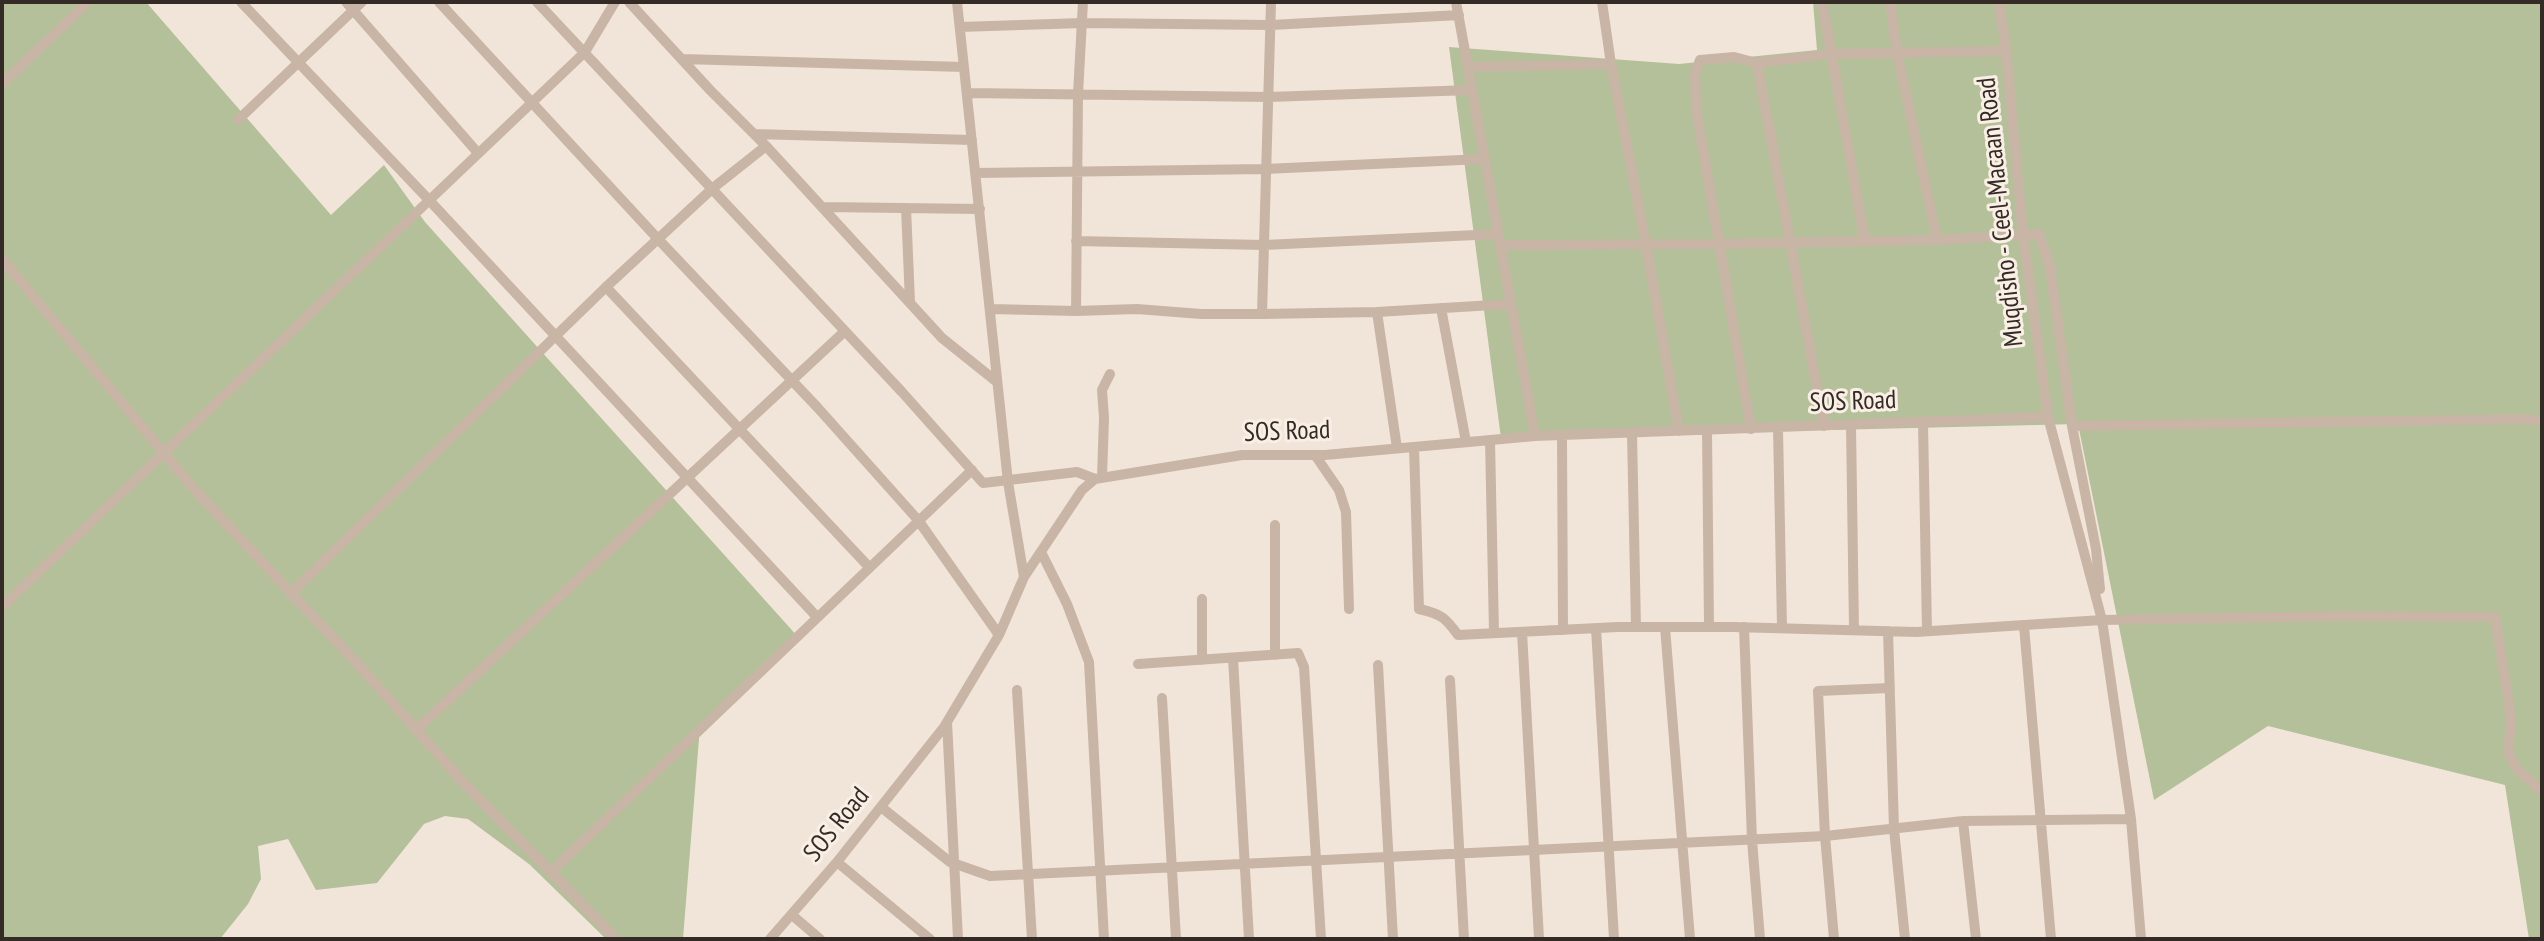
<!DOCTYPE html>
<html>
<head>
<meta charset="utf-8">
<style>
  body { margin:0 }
  #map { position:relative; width:2544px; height:941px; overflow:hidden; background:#f1e5d9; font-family:"PT Sans Narrow",sans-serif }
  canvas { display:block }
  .frame { position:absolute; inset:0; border:4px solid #352b26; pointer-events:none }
</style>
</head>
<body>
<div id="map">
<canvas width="2544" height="941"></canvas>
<div class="frame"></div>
</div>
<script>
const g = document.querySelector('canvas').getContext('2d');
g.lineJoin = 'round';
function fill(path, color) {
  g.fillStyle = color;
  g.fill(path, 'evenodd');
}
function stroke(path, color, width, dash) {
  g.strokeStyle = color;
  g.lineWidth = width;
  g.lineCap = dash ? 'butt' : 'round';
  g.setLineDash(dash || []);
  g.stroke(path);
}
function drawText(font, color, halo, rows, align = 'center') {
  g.font = font + ' "PT Sans Narrow",sans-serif';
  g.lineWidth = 6;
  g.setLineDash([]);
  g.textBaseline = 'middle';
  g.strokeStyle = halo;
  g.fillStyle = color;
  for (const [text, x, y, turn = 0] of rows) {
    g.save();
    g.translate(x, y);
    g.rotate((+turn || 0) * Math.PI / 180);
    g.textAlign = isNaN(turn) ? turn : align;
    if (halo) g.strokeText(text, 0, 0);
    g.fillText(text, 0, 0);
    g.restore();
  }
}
fill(new Path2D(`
  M2 2H146L331 215 384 165 425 222 799 638 700 726 683 939H606L529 864 468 819 445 816 424 824 377 883 316 890 288 839 258 846 261 879 248 904 220 939H2Z
  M1813 2H2542V939H2529L2505 785 2268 726 2154 800 2078 424 1501 438 1449 47 1679 64 1817 50Z`), '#b4c099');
stroke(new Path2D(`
  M241 2 429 200 817 617
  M346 2 478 153
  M439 2 658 239 818 408 918 520 999 635
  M537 2 902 392 983 483 1077 472 1095 479
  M957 2 1008 482 1024 577
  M1456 2 1535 436
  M1602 2 1611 64 1646 245 1679 431
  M1822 2 1865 242
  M1890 2 1897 52 1937 240
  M1999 2 2006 51 2023 235 2048 417 2102 620 2131 819 2141 939
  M960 27 1082 23 1271 25 1459 15
  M682 59 964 67
  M1757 63 1824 426
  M1469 67 1611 64
  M2 84 88 2
  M967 93 1269 97 1471 90
  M238 120 362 2
  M754 134 972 140
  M766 146 942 338 997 382
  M976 173 1265 169 1483 159
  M823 207 980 209
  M906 208 910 302
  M1076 241 1264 245 1497 234
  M1499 245 1718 244 1937 240 2039 234 2050 267 2072 426
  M2 259 193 488 363 670 460 779 616 939
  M606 287 869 567
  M1441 308 1466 442
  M990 309 1076 311 1078 94 1083 2
  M1076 311 1137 309 1201 314H1262L1377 312 1510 304
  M1377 312 1397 448
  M1262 314 1271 2
  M1923 422 1927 631
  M1851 425 1854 630
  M1778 428 1782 628
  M1751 429 1696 109 1695 74 1700 60 1734 57 1757 63 1830 54 2006 51
  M1707 430 1709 627
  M1632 433 1636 627
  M1562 435 1563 630
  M1490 440 1494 633
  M1414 447 1419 609C1441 614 1445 617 1458 635L1618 627H1733L1916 632 2102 620 2342 616 2495 617 2511 717 2508 753 2516 768 2542 792
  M1315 455 1339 490 1346 512 1349 609
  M1102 477 1104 418 1102 390 1110 374
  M1275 525V655
  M1041 552 1067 604 1089 662 1104 939
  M2100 589 2096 549 2072 426 2523 419 2542 421
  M290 594 606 287 713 188 766 146 710 90 629 2
  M2 607 585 52 615 2
  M2024 626 2051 939
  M1665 627 1690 939
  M1744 627 1752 840 1760 939
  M1596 628 1614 939
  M1888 631 1894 829 1905 939
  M1522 632 1539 939
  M1233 658 1249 939
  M1202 660V599
  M1138 664 1298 653 1304 667 1321 939
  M1378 665 1393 939
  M1450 680 1464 939
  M1017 690 1032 939
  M1162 698 1176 939
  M947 722 958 939
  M416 730 845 331
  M881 807 950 862 990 876 1825 836 1963 821 2131 819
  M1963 821 1976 939
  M837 862 930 939
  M551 872 972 470
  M792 915 820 939
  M770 939 837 862 944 727 999 635 1024 577 1082 490 1095 479 1242 455H1325L1535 436 2048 417
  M1834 939 1825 836 1818 691 1890 688`), '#c9b5a5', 10);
drawText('26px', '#352b26', '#f9efe5', [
  ["Muqdisho - Ceel-Macaan Road",2001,212,-96],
  ["SOS Road",1853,402,-2],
  ["SOS Road",1287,432,-2],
  ["SOS Road",837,825,-51]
]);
</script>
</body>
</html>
